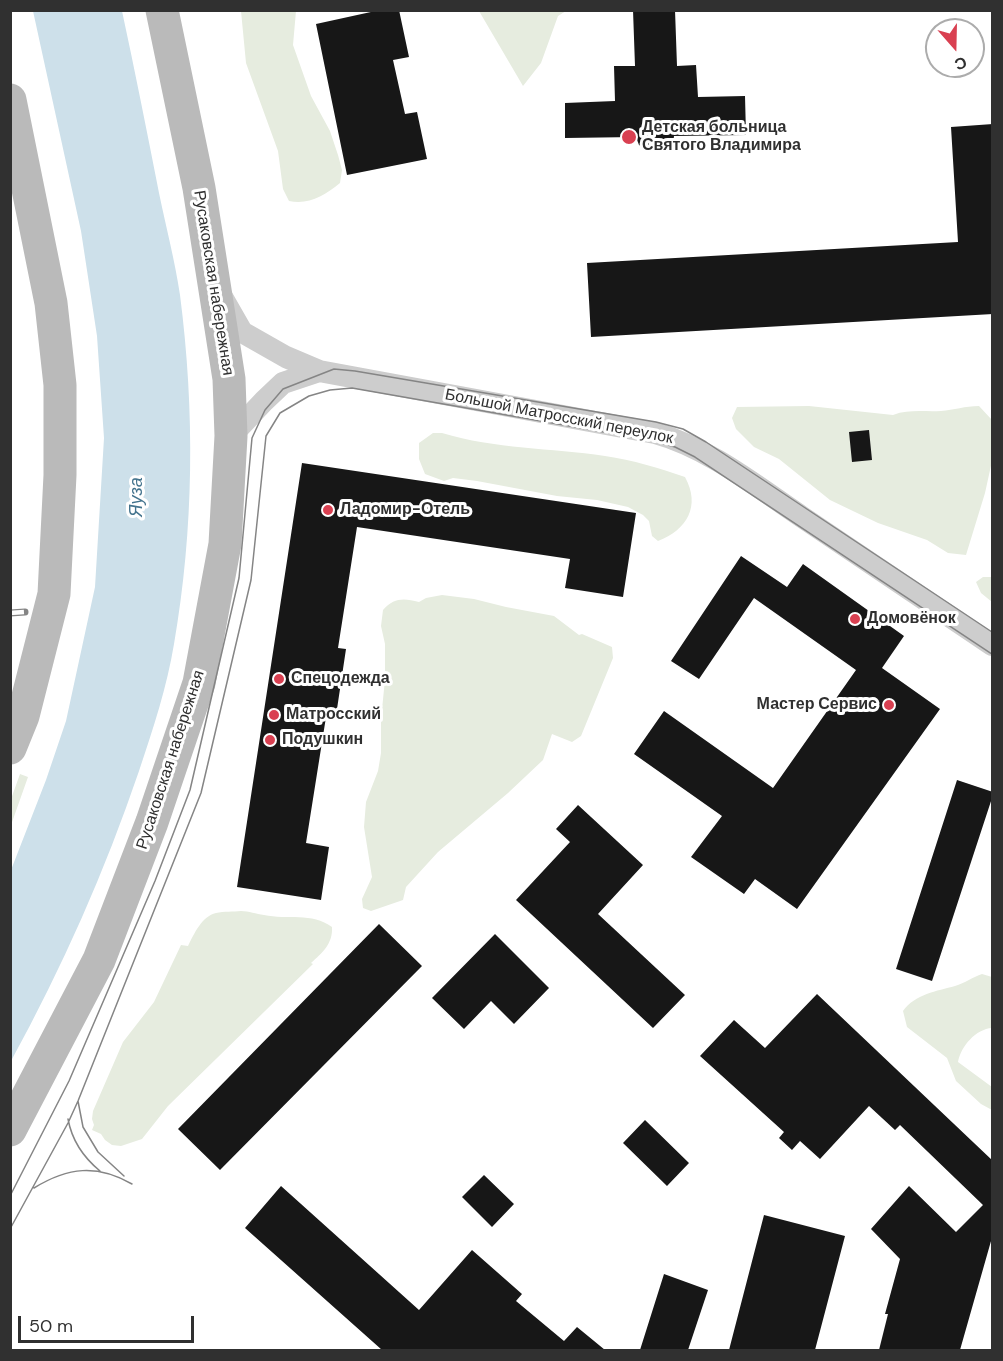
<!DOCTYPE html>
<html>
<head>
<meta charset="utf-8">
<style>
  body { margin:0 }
  #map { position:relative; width:1003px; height:1361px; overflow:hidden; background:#fff; font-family:"DM Sans",sans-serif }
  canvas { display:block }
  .frame { position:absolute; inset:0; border:12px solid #303030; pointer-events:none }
  .north { position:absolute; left:925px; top:18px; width:60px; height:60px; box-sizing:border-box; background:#fff; border:2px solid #acacac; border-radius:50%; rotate:160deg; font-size:16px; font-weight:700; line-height:24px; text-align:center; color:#303030 }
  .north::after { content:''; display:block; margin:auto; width:21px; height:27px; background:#d94051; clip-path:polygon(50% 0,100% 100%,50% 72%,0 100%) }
  .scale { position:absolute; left:18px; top:1316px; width:176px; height:27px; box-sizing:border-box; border:3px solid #303030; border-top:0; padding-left:8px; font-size:18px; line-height:21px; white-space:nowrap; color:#303030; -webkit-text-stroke:4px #fff; paint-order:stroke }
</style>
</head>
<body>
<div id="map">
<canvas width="1003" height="1361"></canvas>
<div class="frame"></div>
<div class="north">С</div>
<div class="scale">50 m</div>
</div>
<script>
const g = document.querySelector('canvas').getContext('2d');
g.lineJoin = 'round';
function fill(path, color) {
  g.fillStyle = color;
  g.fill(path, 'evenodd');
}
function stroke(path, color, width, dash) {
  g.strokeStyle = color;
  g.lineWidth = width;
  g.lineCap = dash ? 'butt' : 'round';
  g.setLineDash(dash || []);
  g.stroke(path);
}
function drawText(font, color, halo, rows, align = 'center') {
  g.font = font + ' "DM Sans",sans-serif';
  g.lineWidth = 6;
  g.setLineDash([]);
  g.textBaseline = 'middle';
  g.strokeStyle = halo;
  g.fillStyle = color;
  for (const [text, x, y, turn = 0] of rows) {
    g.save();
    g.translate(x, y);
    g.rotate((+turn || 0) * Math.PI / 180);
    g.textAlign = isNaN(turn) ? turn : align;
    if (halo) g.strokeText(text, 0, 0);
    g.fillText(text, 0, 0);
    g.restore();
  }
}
fill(new Path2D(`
  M241 11H296L293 45 311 96 330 131 338 155 342 170 340 183C324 196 309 205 289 201L283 189 278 151 246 63Z
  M479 11H566L558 16 541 63 523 86Z
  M809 406 893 415C909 409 924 412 941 411 954 410 965 406 979 406L992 420V461L985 493 966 555 948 553 927 540 878 523 830 500 779 459 754 447 736 429 732 418 737 407Z
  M433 433H442C495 449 551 448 605 456 633 460 659 468 685 477 701 506 687 530 658 541L652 536 649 521 643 515 628 507 597 500 557 496 477 481 453 478 444 481 425 474 419 459V443Z
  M983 577H992V602L981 593 976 582Z
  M442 595 474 599 506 607 554 616 579 635 582 634 612 647 613 658 581 736 572 742 552 734 543 760 508 793 438 852 406 887 403 900 371 911 363 908 362 899 372 877 364 827 366 802 378 771 381 753V720L385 679V644L381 626 383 610C394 598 403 598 419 602L426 598Z
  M20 774 28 777 11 825V799Z
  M241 911C249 911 256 914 264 915 287 920 312 912 332 927 333 944 322 953 311 963L313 964 168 1106 142 1139 121 1146 112 1145 105 1140 101 1134 92 1130 94 1125 92 1119 93 1111 123 1042 154 1002 181 945 188 946C194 934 202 916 216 913 224 911 233 912 241 911Z
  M982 974 992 977V1028C976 1029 961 1046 958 1062L992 1087V1110L981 1104 956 1081 947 1058 907 1027 903 1011C915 994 937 991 955 986 965 983 973 977 982 974Z`), '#e6ecdf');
fill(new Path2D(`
  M33 11H122C135 71 147 132 159 193 166 227 175 261 180 295 195 411 194 529 174 644 167 687 153 729 139 771 105 871 62 968 11 1061V870L46 780 66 721 95 587 104 438 97 336 81 231Z`), '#cde0ea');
fill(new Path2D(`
  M380 10H399L409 57 393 60 405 114 417 112 427 159 347 175 316 24Z
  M633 10H675L677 66 696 65 698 97 745 96 746 135 674 136 673 144 661 150 650 151 639 145 636 137 565 138V103L615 101 614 66H635Z
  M993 124V314L591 337 587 263 958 242 951 127Z
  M869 430 872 460 852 462 849 432Z
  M302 463 636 513 623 597 565 588 570 559 357 527 338 648 346 649 337 709 335 718 326 717 306 843 329 847 321 900 237 887Z
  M741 556 787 587 803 564 904 636 882 668 940 709 797 909 755 879 744 894 691 857 722 816 634 754 664 711 773 788 856 670 754 598 699 679 671 661Z
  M957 780 993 792V795L932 981 896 969Z
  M578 805 643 865 598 914 685 995 653 1028 516 900 570 842 556 829Z
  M379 924 422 966 220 1170 178 1129Z
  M495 934 549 988 514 1024 491 1001 464 1029 432 998Z
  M817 994 993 1161V1234L960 1350H879L888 1314H885L900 1259 871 1229 909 1186 956 1232 983 1205 900 1125 895 1130 869 1106 820 1159 800 1141 792 1150 779 1138 784 1132 700 1056 734 1020 765 1048Z
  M645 1120 689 1163 667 1186 623 1143Z
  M484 1175 514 1204 492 1227 462 1197Z
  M281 1186 419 1310 472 1250 522 1294 516 1301 564 1341 577 1327 605 1350H382L245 1228Z
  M764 1215 845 1236 815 1350H729Z
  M664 1274 708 1290 688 1350H640Z`), '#171717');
stroke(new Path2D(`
  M222 297 242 332 286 357 319 371 655 433C709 448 756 486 802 517 865 560 929 602 992 645
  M231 436 264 401 283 383 319 371`), '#cdcdcd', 22);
stroke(new Path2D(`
  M10 100 51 303 60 385V475L54 594 23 716 10 748
  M10 1130 99 960 152 822 199 683 225 544 231 436 229 379 199 188 162 10`), '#bababa', 33);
stroke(new Path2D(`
  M78 1101 83 1127 98 1152 124 1176
  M68 1119C72 1141 83 1157 100 1171
  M34 1188C68 1167 97 1164 132 1184
  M10 1196 69 1081 155 881 190 790 239 578 252 438 265 410 283 389 334 369 355 371 656 422 683 429 706 442 992 632
  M10 1229 68 1123 78 1101 201 793 251 580 266 436 280 413 309 396 330 390 352 388 655 441 675 447 695 457 992 654`), '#858585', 1.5);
const rail = new Path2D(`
  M10 613 25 612`);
stroke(rail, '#858585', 7);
stroke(rail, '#fff', 4.5, [14]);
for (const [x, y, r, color] of [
  [629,137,8,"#d94051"],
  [328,510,6,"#d94051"],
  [855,619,6,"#d94051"],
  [279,679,6,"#d94051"],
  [889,705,6,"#d94051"],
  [274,715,6,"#d94051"],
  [270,740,6,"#d94051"]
]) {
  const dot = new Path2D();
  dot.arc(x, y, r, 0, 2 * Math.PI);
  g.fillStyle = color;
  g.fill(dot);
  stroke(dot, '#fff', 2);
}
drawText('bold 16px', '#303030', '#fff', [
  ["Детская больница",642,128],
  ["Святого Владимира",642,146],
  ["Ладомир-Отель",340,510],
  ["Домовёнок",867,619],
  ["Спецодежда",291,679],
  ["Мастер Сервис",877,705,"right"],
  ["Матросский",286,715],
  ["Подушкин",282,740]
], 'left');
drawText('16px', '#303030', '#fff', [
  ["Русаковская набережная",213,283,81],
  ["Большой Матросский переулок",559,417,11],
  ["Русаковская набережная",171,760,-72]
]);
drawText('italic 18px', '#43738d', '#fff', [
  ["Яуза",137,497,-90]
]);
</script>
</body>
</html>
